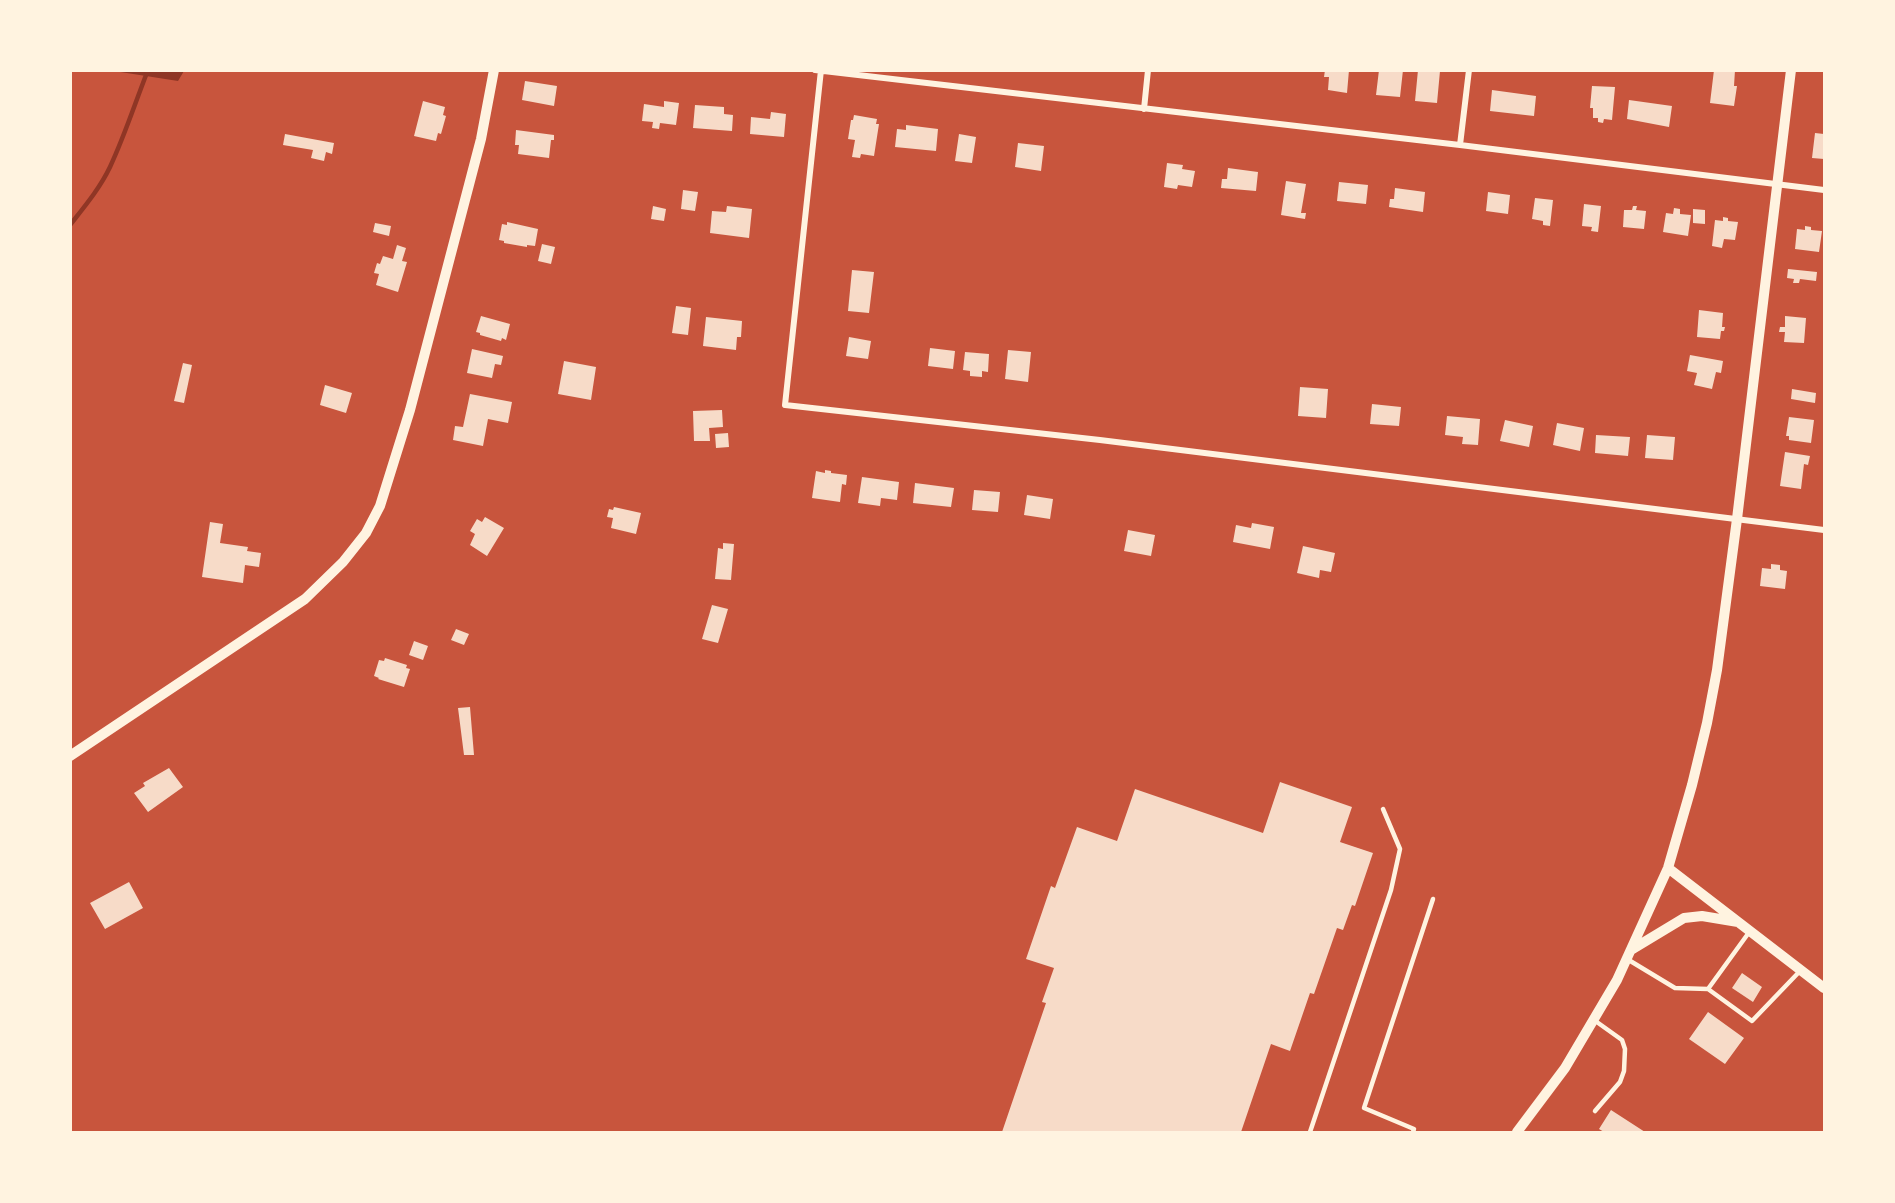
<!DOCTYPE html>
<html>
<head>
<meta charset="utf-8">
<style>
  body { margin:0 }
  #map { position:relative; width:1895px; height:1203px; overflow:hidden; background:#c8553d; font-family:"DM Sans",sans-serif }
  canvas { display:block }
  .frame { position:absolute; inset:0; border:72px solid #fff3e0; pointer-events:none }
</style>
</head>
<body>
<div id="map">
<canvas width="1895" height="1203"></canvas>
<div class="frame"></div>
</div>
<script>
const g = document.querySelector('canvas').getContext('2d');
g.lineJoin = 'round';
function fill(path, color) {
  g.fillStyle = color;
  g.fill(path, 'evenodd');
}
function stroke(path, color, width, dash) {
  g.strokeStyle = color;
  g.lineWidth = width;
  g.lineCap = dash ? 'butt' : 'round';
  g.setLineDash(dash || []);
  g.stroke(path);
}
fill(new Path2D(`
  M114 71 184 70V71L178 81Z`), '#8f3625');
stroke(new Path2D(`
  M70 225C85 206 100 188 110 167 125 135 135 103 148 70`), '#8f3625', 4.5);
fill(new Path2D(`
  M1325 70H1349L1347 93 1328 90 1329 77H1324Z
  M1379 70H1403L1400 97 1376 95Z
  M1418 70 1440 71 1437 103 1415 101Z
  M1714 70H1735L1734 86H1737L1734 106 1710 103Z
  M525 81 557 86 554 106 522 100Z
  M1592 86 1615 87 1612 120 1604 119 1603 123 1598 122V118H1593V108H1590Z
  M1492 90 1536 96 1534 116 1490 111Z
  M1629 100 1672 106 1669 127 1627 119Z
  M423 101 445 107 443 115 446 116 441 134 438 133 436 141 414 136Z
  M664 101 679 103 676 125 660 123 659 129 652 128 653 122 642 121 644 104 664 107Z
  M695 105 724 107V114L733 115 732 131 693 128Z
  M771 112 786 114 784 137 750 134 751 117 770 119Z
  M854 115 877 119 876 124H879L874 156 861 154 860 158 852 157 855 140 848 139 851 120H853Z
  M906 125 938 129 936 151 895 147 897 129 906 130Z
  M516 130 554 135V140H551L549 158 518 154 519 145H515Z
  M1815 133 1824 134V159L1812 158Z
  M285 134 334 143 332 154 326 152 324 161 311 158 313 150 283 145Z
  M959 134 976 137 972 163 955 161Z
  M1018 143 1044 146 1041 171 1015 167Z
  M1167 163 1183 165 1182 169 1195 171 1192 187 1178 185 1177 189 1164 187Z
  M1228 168 1258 172 1256 191 1221 188 1222 179H1227Z
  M1286 181 1306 184 1301 213H1306L1305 219 1281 215Z
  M1339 182 1368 185 1366 204 1337 201Z
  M1395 188 1425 192 1423 212 1389 207 1390 199H1394Z
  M683 190 698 192 695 211 681 209Z
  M1488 192 1510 195 1508 214 1486 211Z
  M1535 198 1553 200 1550 226 1543 225V221L1532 219Z
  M1584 204 1601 206 1598 232 1591 231 1592 227 1582 226Z
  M653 206 666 209 664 221 651 219Z
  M727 206 752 209 749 238 710 233 712 211 726 212Z
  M1633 206H1637L1636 210 1646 211 1644 229 1623 227 1624 210H1632Z
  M1674 208 1680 209V214L1691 215 1688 236 1663 232 1666 213 1673 214Z
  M1693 209 1705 210V224L1693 223Z
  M1723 217 1728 218V221L1738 222 1735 240 1724 239 1722 248 1712 246 1715 220 1723 221Z
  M507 222 538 229 535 246 527 245V247L504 243V241L499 240 502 224 507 225Z
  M375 223 391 226 389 236 373 232Z
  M1805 226 1811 227V230L1822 231 1819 252 1795 249 1797 229 1805 230Z
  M542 244 555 247 551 264 538 261Z
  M397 245 406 248 402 261 407 262 398 292 376 285 379 274 374 273 377 263 380 264 383 256 393 259Z
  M1788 269 1817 272 1816 281 1800 279 1799 283H1793L1794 279 1787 278Z
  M852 270 874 272 869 313 848 311Z
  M676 306 691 308 688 335 672 333Z
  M1699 310 1723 313 1722 327H1725L1724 331H1721L1720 339 1697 337Z
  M481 316 510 324 506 340 502 338 501 341 480 335V333L476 332Z
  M1785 316 1806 318 1804 343 1784 342 1785 332H1779L1780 327H1785Z
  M706 317 742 321 741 337H737L736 350 703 346Z
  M849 337 871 341 868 359 846 356Z
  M930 348 955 351 953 369 928 366Z
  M472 349 503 356 501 365 495 364 492 378 467 373Z
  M1008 350 1031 352 1028 382 1005 379Z
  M965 352 989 354 988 372 982 371V377L970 376V371L963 370Z
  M1690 355 1723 361 1721 373 1716 372 1712 389 1694 385 1697 373 1687 371Z
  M564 361 596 367 591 400 558 394Z
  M183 363 192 365 184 403 174 401Z
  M325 385 352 393 346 413 320 405Z
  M1300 387 1328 389 1326 418 1298 416Z
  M1792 389 1816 393 1815 403 1791 399Z
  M470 394 512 402 508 423 488 419 483 446 453 440 455 426 463 427Z
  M1372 404 1401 407 1399 426 1370 424Z
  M722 410 723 427 709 428 710 441H694L693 411Z
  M1447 416 1480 419 1478 445 1462 444 1463 437 1445 435Z
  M1789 417 1814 420 1811 443 1789 440V436H1786Z
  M1505 420 1533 426 1529 447 1500 441Z
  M1557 423 1584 428 1580 451 1553 445Z
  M728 433 729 447 716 448 715 434Z
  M1596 435 1630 437 1628 456 1595 453Z
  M1647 435 1675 437 1673 460 1645 458Z
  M1785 452 1810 456 1808 465 1804 464 1801 489 1780 486Z
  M825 470 831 471V473L847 475 846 485 842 484 840 502 812 498 816 471 825 473Z
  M862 477 899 482 897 500 881 498 880 506 858 503Z
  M915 483 954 488 951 507 913 503Z
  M974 490 1000 492 998 512 972 510Z
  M1027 495 1053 499 1050 519 1024 515Z
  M614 507 641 513 636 534 611 528 613 518 607 517 609 509 613 510Z
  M485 517 504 528 487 556 470 545 475 534 470 531 477 519 482 522Z
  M210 522 223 524 220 543 248 547 247 551 261 553 259 567 245 565 243 583 202 577Z
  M1252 523 1274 527 1270 549 1233 542 1236 525 1251 528Z
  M1128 530 1155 535 1151 556 1124 551Z
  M723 543 734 544 731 580 715 579 718 548 723 549Z
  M1303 546 1335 553 1331 572 1320 570 1319 578 1297 573Z
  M1771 564 1780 565V570L1787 571 1785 589 1760 586 1762 568 1771 569Z
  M712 605 728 609 718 643 702 639Z
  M456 629 469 634 464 645 451 640Z
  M414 641 428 646 423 660 409 655Z
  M385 658 407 665 406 668 410 669 404 687 378 679 379 678 374 676 379 660 384 661Z
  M470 707 474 755H464L458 708Z
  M169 768 183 787 148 812 134 793 145 786 143 783Z
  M1280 782 1352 807 1340 842 1373 853 1355 906 1352 905 1343 930 1337 928 1314 994 1310 993 1290 1051 1271 1044 1241 1132H1002L1046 1003 1042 1002 1054 968 1026 959 1051 886 1055 888 1077 827 1117 841 1135 789 1263 833Z
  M129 882 143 908 105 929 90 903Z
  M1742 973 1762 987 1753 1002 1732 988Z
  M1708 1012 1744 1038 1725 1064 1689 1039Z
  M1611 1110 1645 1132H1604L1599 1129Z`), '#f7dbc8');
stroke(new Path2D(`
  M1627 959 1675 988 1708 989 1752 1021 1800 971
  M1708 989 1750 931
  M1594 1020 1622 1040 1625 1049 1624 1071 1620 1082 1595 1111
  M1310 1132 1391 890 1400 849 1383 809
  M1413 1132 1414 1129 1364 1108 1433 899`), '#fff3e0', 4.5);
stroke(new Path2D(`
  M815 70 1460 145 1824 190
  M821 70 785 405 1100 440 1824 530
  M1144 109 1148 70
  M1460 145 1469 70`), '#fff3e0', 6);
stroke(new Path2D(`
  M70 756 305 599 343 562 366 533 380 506 410 410 481 139 494 70
  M1668 868 1824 988
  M1631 950 1684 918 1702 916 1738 922
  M1517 1132 1565 1068 1617 980 1668 868 1692 785 1707 723 1717 670 1737 519 1791 70`), '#fff3e0', 10);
</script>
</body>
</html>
